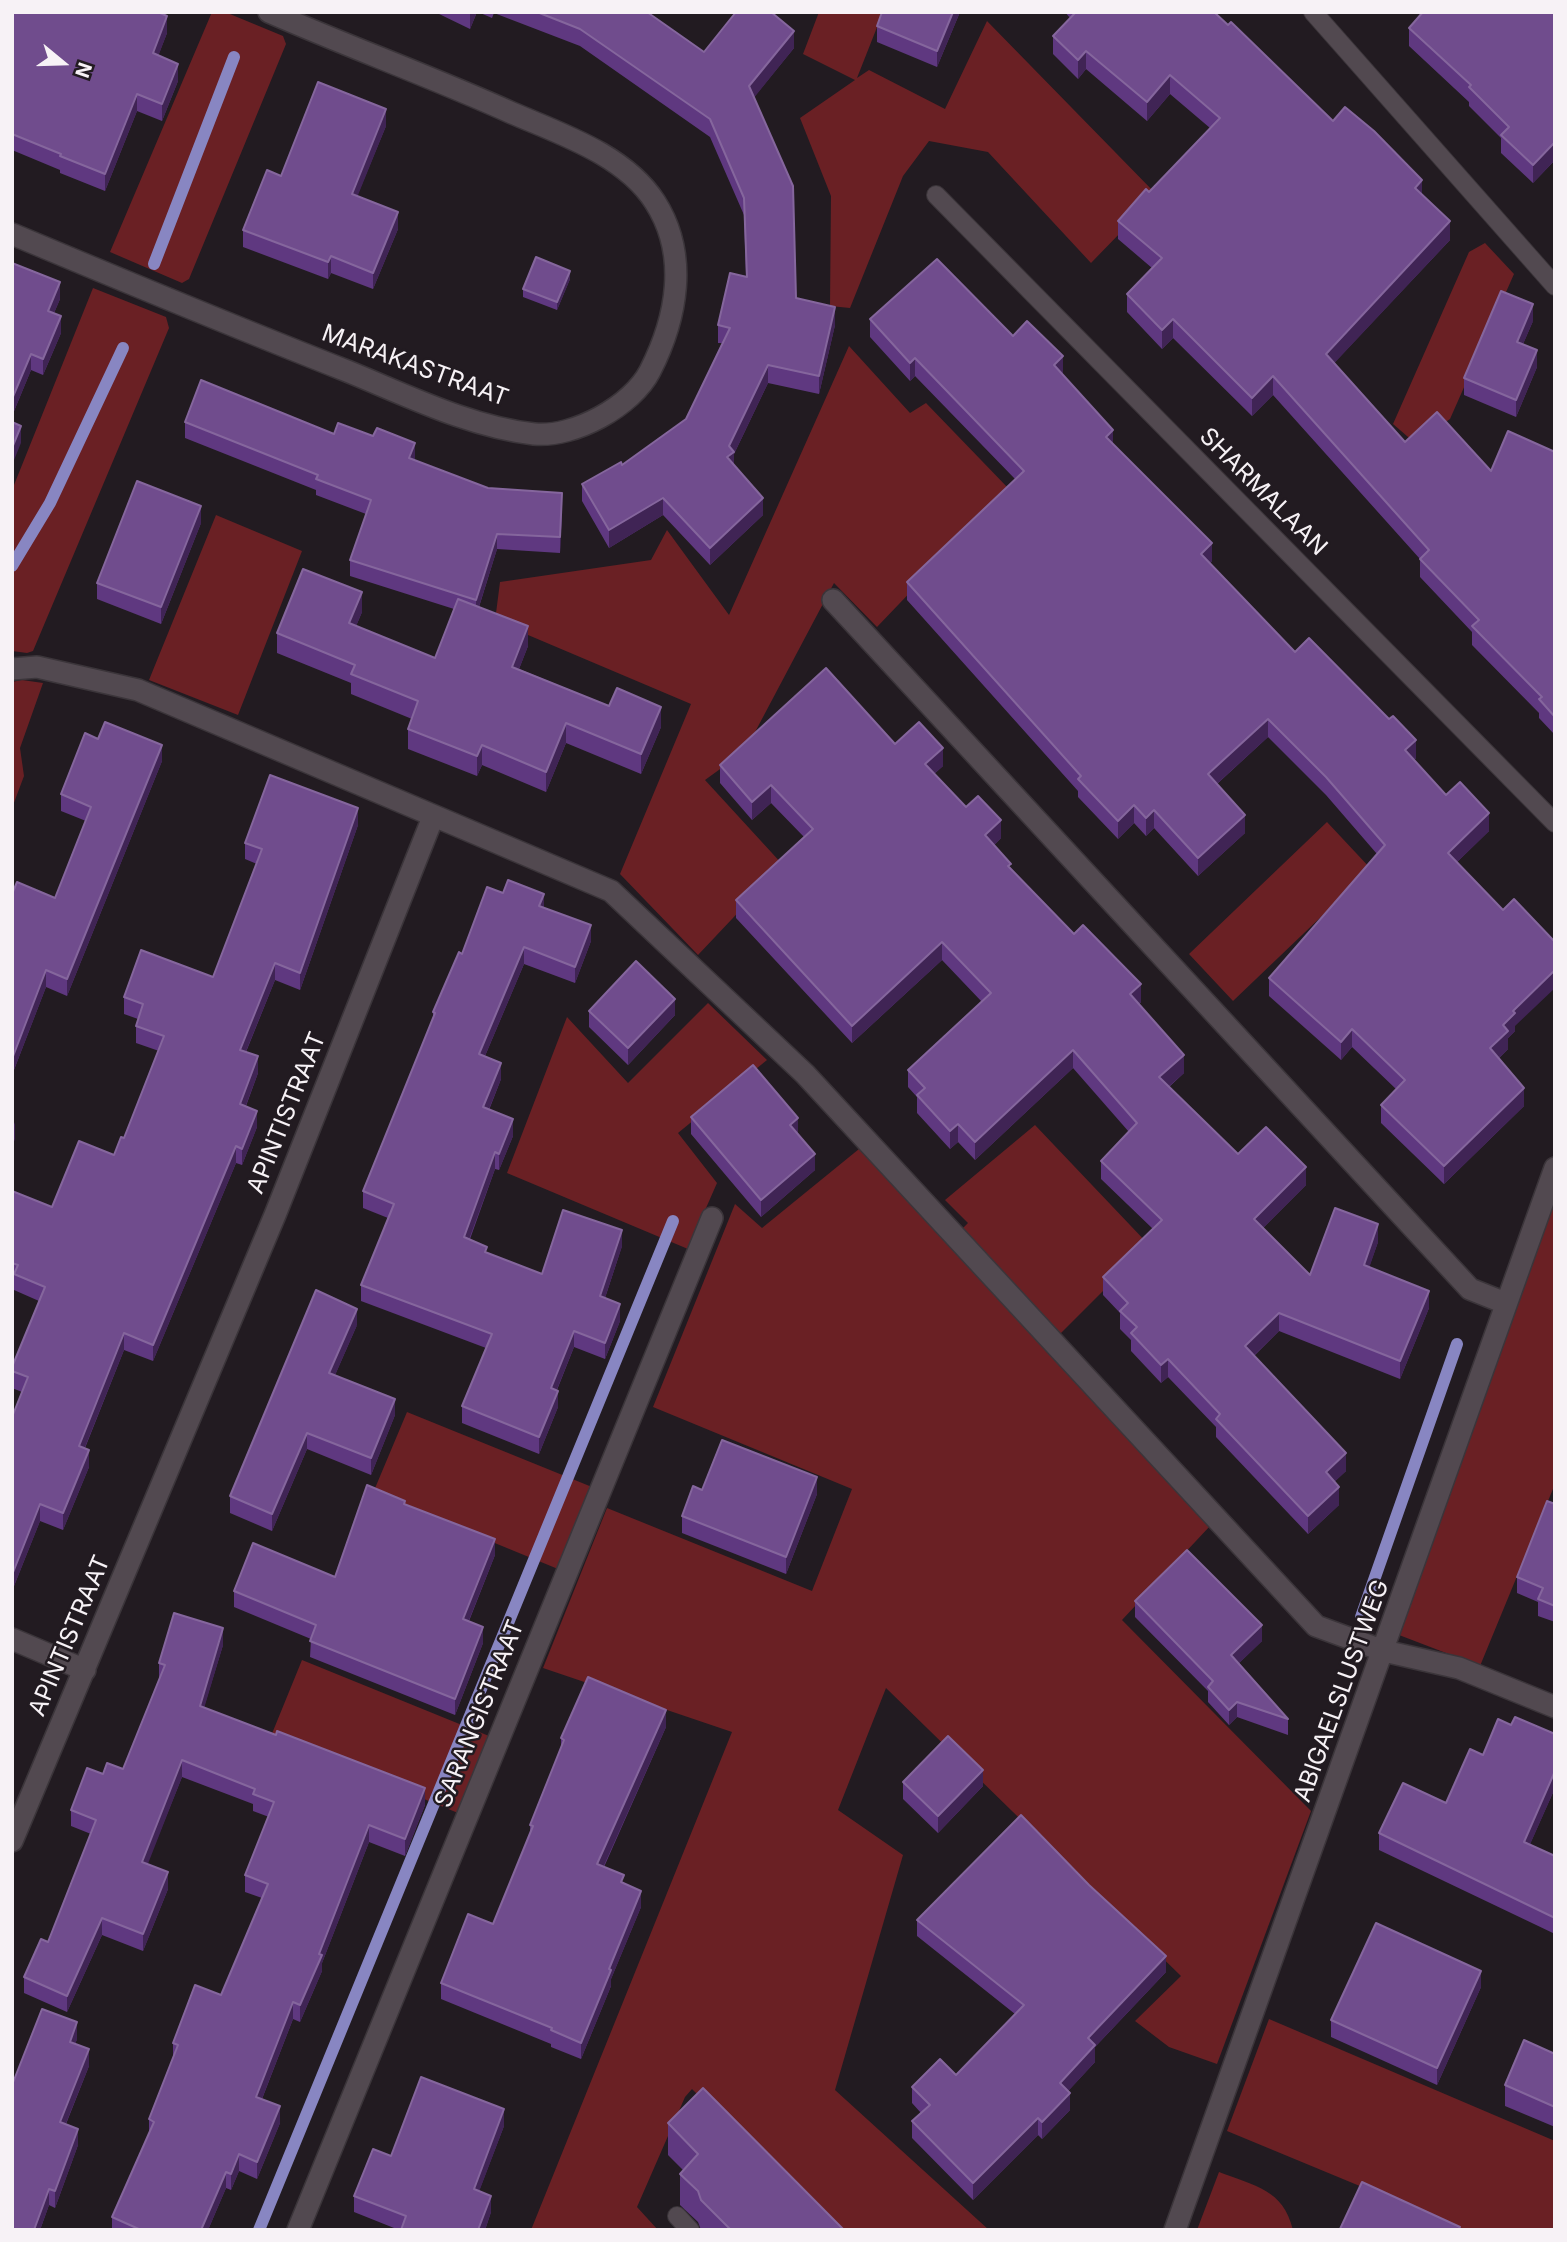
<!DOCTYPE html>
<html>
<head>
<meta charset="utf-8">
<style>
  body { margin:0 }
  #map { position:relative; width:1567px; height:2242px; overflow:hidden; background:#221b21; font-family:Inter,sans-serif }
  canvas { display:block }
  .frame { position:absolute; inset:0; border:14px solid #f7f2f6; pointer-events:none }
  .north { position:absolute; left:28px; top:28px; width:70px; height:70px; -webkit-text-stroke:5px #221b21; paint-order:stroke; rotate:109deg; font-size:19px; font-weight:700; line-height:28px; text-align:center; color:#f7f2f6 }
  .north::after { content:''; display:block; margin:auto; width:24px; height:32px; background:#f7f2f6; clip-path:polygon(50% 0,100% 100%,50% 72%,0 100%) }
</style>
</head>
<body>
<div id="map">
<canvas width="1567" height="2242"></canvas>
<div class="frame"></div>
<div class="north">N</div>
</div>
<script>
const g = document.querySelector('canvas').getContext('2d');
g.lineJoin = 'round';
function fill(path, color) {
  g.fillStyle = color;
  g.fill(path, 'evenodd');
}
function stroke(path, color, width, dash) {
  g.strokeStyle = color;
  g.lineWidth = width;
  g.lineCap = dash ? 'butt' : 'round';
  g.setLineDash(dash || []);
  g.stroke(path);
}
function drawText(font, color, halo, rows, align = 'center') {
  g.font = font + ' Inter,sans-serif';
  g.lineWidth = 5;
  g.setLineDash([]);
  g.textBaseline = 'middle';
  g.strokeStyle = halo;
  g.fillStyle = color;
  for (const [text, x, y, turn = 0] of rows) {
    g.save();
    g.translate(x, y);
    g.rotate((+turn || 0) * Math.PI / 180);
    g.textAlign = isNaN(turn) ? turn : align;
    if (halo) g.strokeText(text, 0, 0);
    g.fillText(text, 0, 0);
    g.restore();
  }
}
fill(new Path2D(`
  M212 12H225L283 36 286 44 189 279 182 283 110 252Z
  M819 12H883L857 78 869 70 945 109 987 21 1157 195 1091 263 988 152 929 141 903 176 850 308 830 306 831 196 800 118 855 80 803 54Z
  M1485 243 1514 274 1450 419 1415 443 1393 424 1469 252Z
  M93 288 166 317 169 328 33 651 27 653 12 651V490Z
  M849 346 910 413 926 403 1009 489 877 627 834 583 745 751 705 780 783 865 698 955 620 874 691 704 495 621 500 582 651 560 667 530 729 615Z
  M216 515 302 551 238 715 149 680Z
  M22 680 43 683 20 748 24 776 12 808V682Z
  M1327 822 1371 869 1233 1001 1189 954Z
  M708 1003 767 1060 678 1133 717 1183 688 1249 507 1173 567 1017 628 1083Z
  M1035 1125 1149 1245 1060 1334 963 1228 968 1223 945 1200Z
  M859 1149 1210 1526 1122 1620 1311 1811 1217 2064 1169 2047 1135 2021 1181 1976 886 1688 838 1810 903 1855 835 2090 989 2230H833L692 2089 685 2097 637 2207 658 2230H531L732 1732 543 1668 607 1508 812 1591 852 1489 653 1407 735 1204 762 1228Z
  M1555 1201V1484L1480 1666 1399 1635Z
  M407 1412 592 1487 558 1569 373 1493Z
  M302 1660 489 1736 458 1813 271 1736Z
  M1269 2019 1555 2141 1553 2230H1466L1227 2131Z
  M1219 2172C1255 2186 1283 2189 1293 2230H1197Z`), '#6a2024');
stroke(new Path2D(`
  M154 264 234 57
  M12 566 50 503 123 348
  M1361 1617 1457 1344
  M259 2230 673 1221`), '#8886c2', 12);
const lane = new Path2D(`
  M1313 12 1555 286
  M936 195 1555 823
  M677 2216 690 2230`);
const street = new Path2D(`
  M12 234C124 281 235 327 347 371 406 395 470 427 534 434 574 438 632 406 650 371 677 318 689 255 655 202 625 155 561 134 512 113 432 77 349 47 269 12
  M833 600 1470 1289 1505 1303
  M12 669 37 667 138 690 611 891 805 1074 1316 1626 1384 1651 1459 1668 1555 1707
  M12 1639 85 1670
  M12 1841 275 1215 433 817
  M298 2230 712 1218
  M1175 2230 1555 1168`);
stroke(lane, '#3b353a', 20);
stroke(street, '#3b353a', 24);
stroke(lane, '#524950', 18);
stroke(street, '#524950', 21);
fill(new Path2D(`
  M12 12 167 33 158 56 178 81 162 121 137 111 105 191 60 173V170L12 150Z
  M435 12H477L470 29Z
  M478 12H647L704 52 794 48 754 97 796 298 835 325 819 394 768 383 734 454V465L763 515 710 565 663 515 609 548 582 501V484L622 465 686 419 722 343H718V325L746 277 744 215 710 137 580 46 494 13 492 18Z
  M882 12H960L937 67 877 42V26Z
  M1065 12H1214L1333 121 1422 195 1450 240 1334 363 1405 442 1491 471 1555 452V735L1539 718V713L1472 645V632L1420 577V559L1273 395 1252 416 1173 338 1162 349 1127 312V294L1152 268 1118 239V221L1149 192 1210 128 1170 94 1147 121 1086 69 1078 79 1053 54V36L1070 18Z
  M1555 12V160L1533 183 1501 153V138L1469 106V102L1409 46V28Z
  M386 126 357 196 398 229 373 289 331 273 328 279 243 247V230L281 176Z
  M12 263 60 299 54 313 61 333 43 375 31 370 12 416Z
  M570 279 557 310 523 297V289Z
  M870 319 1013 336 1063 375 1113 444 1212 561 1210 563 1295 652 1416 758 1414 760 1446 795 1489 831 1457 862 1515 1026V1031L1508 1038V1049L1499 1058 1524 1106 1444 1184 1381 1123V1105L1396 1089 1352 1047 1341 1060 1269 996V978L1377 854 1326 795 1268 737 1217 784 1245 833 1198 876 1154 828 1146 836 1134 823 1118 839 1078 797V791L907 600V582L1015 479 915 376 910 381 870 337Z
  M1533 321 1523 344 1537 367 1516 417 1464 395V378Z
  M185 422 334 434 415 459 414 460 488 488 562 509 560 553 497 549 479 607 528 646 519 669 661 727 641 774 566 743 546 792 482 765 477 776 408 749V729L412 719 351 694V683L277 653V633L362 612 356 626 435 658 454 609 350 576V560L366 514 316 495V490L185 438Z
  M201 523 161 624 97 599V583Z
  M98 739 162 761 67 996 46 987 12 1075V894L55 898 86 821 61 811V794Z
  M895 744 943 766 934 774 966 807 1001 838 994 845 1011 869 1141 1002 1139 1004 1184 1073 1169 1087 1238 1154 1306 1185 1263 1228 1310 1275 1378 1242 1369 1267 1429 1308 1400 1379 1279 1331 1254 1356 1346 1471 1334 1482 1339 1505 1308 1534 1216 1437V1427L1168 1377 1161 1383 1131 1351V1340L1120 1329V1313L1103 1295V1277L1153 1229 1101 1179V1161L1129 1132 1073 1068 975 1160 958 1142 950 1149 917 1113V1097L908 1087V1070L982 1002 942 960 852 1043 736 918V900L804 837 771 803 752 820 720 783V765Z
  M358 825 300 990 275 980 246 1052 258 1073 246 1106 257 1127 242 1165 236 1163 153 1361 124 1350 85 1448 89 1467 63 1530 40 1521 12 1591V1417L22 1392 12 1388V1367L39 1301 14 1290V1280L12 1279V1191L52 1207 114 1155 124 1138 159 1051 136 1043V1026L138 1019 124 1014V997L213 977 257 864 245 859V843Z
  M544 907 591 941 575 983 524 964 485 1056 501 1079 489 1110 513 1136 499 1170 495 1169 470 1239 487 1253 542 1274 622 1246 605 1298 620 1321 605 1359 574 1347 557 1390 558 1407 539 1454 462 1423V1406L486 1348 361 1301V1285L388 1218 363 1208V1191L433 1019V1012L462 954Z
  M589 1011 675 1015 628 1065 589 1027Z
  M691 1117 798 1133 815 1170 761 1217 691 1134Z
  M357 1325 335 1375 395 1415 371 1475 307 1449 272 1531 230 1513V1496Z
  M702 1490 817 1494 786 1574 682 1533V1516Z
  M405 1504 495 1555 469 1621 483 1643 455 1715 310 1657 311 1639 234 1607V1591L335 1577Z
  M1555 1504V1622L1538 1616V1602L1517 1593V1577Z
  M1135 1601 1262 1641 1239 1663 1288 1719V1735L1237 1717 1229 1725 1208 1702V1691L1135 1617Z
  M223 1645 204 1707 425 1805 405 1856 369 1842 322 1963V1971L300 2022 293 2019 262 2099 280 2123 257 2179 239 2171 231 2190 226 2188 208 2230H112V2217L149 2133V2119L173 2058V2043L221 1995 262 1898 245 1892V1875L269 1817 253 1811V1804L182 1777 147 1864 168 1889 143 1951 102 1935 67 2012 24 1993V1977L48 1942 91 1834 71 1826V1810L103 1774 123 1769 159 1679V1663Z
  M1511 1725 1555 1734V1788L1530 1844 1555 1856V1934L1379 1850V1833L1446 1803 1483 1755Z
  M666 1727 604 1867 624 1883 641 1907 611 1979V1986L581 2059 551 2047V2044L441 1999V1983L493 1924 530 1833V1825L561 1747V1738Z
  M903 1782 983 1786 938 1833 903 1799Z
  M917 1920 1166 1972 1095 2047V2062L1068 2091 1070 2110 1042 2139 1038 2135 973 2200 912 2138V2121L921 2113 912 2103V2087L956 2075 1015 2014 917 1936Z
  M1481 1987 1437 2085 1331 2037V2020Z
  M77 2039 75 2044 89 2066 66 2124 78 2145 55 2208 49 2205 40 2230H12V2085Z
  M1555 2054V2127L1505 2106V2085Z
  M668 2123 844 2230H701L698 2222 680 2205V2174L683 2170 668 2155Z
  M504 2126 479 2191 491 2212 485 2230H399L354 2212V2196L391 2156Z`), '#5f3880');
fill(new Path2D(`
  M470 12H477L470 29Z
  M953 12H960L937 67V51Z
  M167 16V33L153 70V53Z
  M794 31V48L749 104V86Z
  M1086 51V69L1078 79V60Z
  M178 64V81L162 121V104Z
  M1170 75V94L1147 121V102Z
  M137 94V111L105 191V174Z
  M386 109V126L352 210V194Z
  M1555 142V160L1533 183V165Z
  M1422 180V198L1415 188Z
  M398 212V229L373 289V273Z
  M1450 221V240L1326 372V354Z
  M331 256V273L328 279V262Z
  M570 271V279L557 310V302Z
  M60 282V299L48 327V311Z
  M1533 304V321L1517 358V342Z
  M835 307V325L819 394V376Z
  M61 316V333L43 375V359Z
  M1173 319V338L1162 349V330Z
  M1537 350V367L1516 417V400Z
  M31 354V370L12 416V399Z
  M1063 356V374L1054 365Z
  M915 358V376L910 381V363Z
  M768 365V383L734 454V470L727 457 729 446Z
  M1273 376V395L1252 416V398Z
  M21 426V443L12 465V448Z
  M1113 430V448L1106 437Z
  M415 443V459L409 474V458Z
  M562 493V509L560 553V537Z
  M663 498V515L609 548V530Z
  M763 498V515L710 565V548Z
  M201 506V523L161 624V607Z
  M497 534V549L476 616V600Z
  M1212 543V561L1201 572V554Z
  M362 592V612L349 643V623Z
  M528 626V646L512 687V667Z
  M661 707V727L641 774V754Z
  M1268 719V737L1208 792V774Z
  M566 723V743L546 792V772Z
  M1416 740V758L1405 768V750Z
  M162 745V761L67 996V979Z
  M482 745V765L477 776V756Z
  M943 748V766L925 782V764Z
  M771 785V803L752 820V802Z
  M1134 805V823L1118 839V821Z
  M358 808V825L300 990V973Z
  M1154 810V828L1146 836V818Z
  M1489 813V831L1448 871V853Z
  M1245 815V833L1198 876V858Z
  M1001 820V838L985 853V835Z
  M544 894V910L539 906Z
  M591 925V941L575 983V967Z
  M942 942V960L852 1043V1026Z
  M524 947V964L479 1070V1054Z
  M275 963V980L240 1066V1050Z
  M46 970V987L12 1075V1059Z
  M1555 970V988L1515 1026V1031L1508 1038V1049L1490 1066V1048L1503 1025 1513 1011Z
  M1141 984V1002L1130 1012V994Z
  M675 999V1015L628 1065V1048Z
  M1352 1029V1047L1341 1060V1042Z
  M1073 1050V1068L975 1160V1142Z
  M1184 1055V1073L1159 1095V1077Z
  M258 1056V1073L240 1121V1104Z
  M501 1063V1079L483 1124V1107Z
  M1524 1088V1106L1444 1184V1166Z
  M257 1111V1127L242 1165V1149Z
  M798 1118V1135L790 1125Z
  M513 1119V1136L499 1170V1154Z
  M15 1122V1139L12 1147V1130Z
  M958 1124V1142L950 1149V1131Z
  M236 1146V1163L153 1361V1345Z
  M495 1152V1169L464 1253V1237Z
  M815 1154V1170L761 1217V1200Z
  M1306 1167V1185L1254 1237V1219Z
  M1378 1224V1242L1364 1283V1265Z
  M622 1230V1246L600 1313V1296Z
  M1429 1291V1308L1400 1379V1361Z
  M620 1304V1321L605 1359V1343Z
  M357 1309V1325L329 1389V1373Z
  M1279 1313V1331L1245 1364V1346Z
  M574 1331V1347L551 1404V1388Z
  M124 1333V1350L79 1462V1446Z
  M1168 1359V1377L1161 1383V1365Z
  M558 1391V1407L539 1454V1437Z
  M395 1399V1415L371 1475V1458Z
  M307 1433V1449L272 1531V1514Z
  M89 1450V1467L63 1530V1513Z
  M1346 1453V1471L1326 1490V1472Z
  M817 1477V1494L786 1574V1557Z
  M1339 1487V1505L1308 1534V1516Z
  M40 1504V1521L12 1591V1575Z
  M495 1539V1555L463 1635V1619Z
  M1262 1625V1641L1231 1671V1655Z
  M483 1627V1643L455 1715V1699Z
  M223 1628V1645L200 1722V1706Z
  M1237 1702V1717L1229 1725V1710Z
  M666 1710V1727L597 1881V1864Z
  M182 1760V1777L142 1879V1862Z
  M983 1770V1786L938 1833V1816Z
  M1555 1771V1788L1524 1858V1842Z
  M425 1788V1805L405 1856V1839Z
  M369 1825V1842L322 1963V1971L300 2022V2005Z
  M168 1872V1889L143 1951V1934Z
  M641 1891V1907L611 1979V1986L581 2059V2043L609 1969Z
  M102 1918V1935L67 2012V1996Z
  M1166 1956V1972L1095 2047V2062L1060 2100V2083L1088 2038Z
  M1481 1971V1987L1437 2085V2068Z
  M293 2002V2019L256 2114V2097Z
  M77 2022V2039L70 2059V2042Z
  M89 2049V2066L60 2138V2122Z
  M1070 2093V2110L1042 2139V2122Z
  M280 2106V2123L257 2179V2162Z
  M504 2109V2126L474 2205V2189Z
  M1038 2118V2135L973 2200V2183Z
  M78 2129V2145L55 2208V2191Z
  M239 2154V2171L231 2190V2174Z
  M226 2172V2188L208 2230H201Z
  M49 2189V2205L40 2230H34Z
  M491 2196V2212L485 2230H478Z`), '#402455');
const building = new Path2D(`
  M12 12H158L167 16 153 53 178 64 162 104 137 94 105 174 60 156 61 154 12 134Z
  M537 12H647L704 52 736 12H771L794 31 749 86 793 186 796 298 835 307 819 376 768 365 729 446 734 452 727 457 763 498 710 548 663 498 609 530 582 484 621 462 622 465 686 419 730 328 718 325 730 273 747 277 744 198 710 119 580 29Z
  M882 12H953L937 51 877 26Z
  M1076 12H1214L1228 25 1231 22 1333 121 1345 107 1374 131 1422 180 1415 188 1450 221 1326 354 1405 442 1437 412 1491 471 1508 431 1555 452V717L1539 699 1542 697 1472 626 1479 620 1420 559 1429 550 1273 376 1252 398 1173 319 1162 330 1127 294 1162 258 1118 221 1146 189 1149 192 1220 118 1170 75 1147 102 1086 51 1078 60 1053 36Z
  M1423 12H1555V142L1533 165 1501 135 1509 127 1469 87 1471 85 1409 28Z
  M318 82 386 109 352 194 398 212 373 273 331 256 328 262 243 230 267 170 281 176Z
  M536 257 570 271 557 302 523 289Z
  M937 259 1013 336 1027 321 1063 356 1054 365 1113 430 1106 437 1212 543 1201 554 1295 652 1309 638 1389 719 1393 716 1416 740 1405 750 1446 795 1460 782 1489 813 1448 853 1503 910 1514 899 1555 942V970L1513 1011 1515 1013 1503 1025 1508 1031 1490 1048 1524 1088 1444 1166 1381 1105 1405 1080 1352 1029 1341 1042 1269 978 1385 845 1326 777 1268 719 1208 774 1245 815 1198 858 1154 810 1146 818 1134 805 1118 821 1078 779 1081 776 907 582 1024 471 915 358 910 363 870 319Z
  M12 263 60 282 48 311 61 316 43 359 31 354 12 399Z
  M1501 291 1533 304 1517 342 1537 350 1516 400 1464 378Z
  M201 380 334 434 338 423 373 436 377 428 415 443 409 458 488 488 562 493 560 537 497 534 476 600 350 560 371 500 316 479 318 475 185 422Z
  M12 422 21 426 12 448Z
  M137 481 201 506 161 607 97 583Z
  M303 569 362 592 349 623 435 658 458 599 528 626 512 667 609 706 617 688 661 707 641 754 566 723 546 772 482 745 477 756 408 729 418 701 351 674 355 665 277 633Z
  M826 668 895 744 919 722 943 748 925 764 966 807 978 796 1001 820 985 835 1011 864 1008 866 1074 934 1083 925 1141 984 1130 994 1184 1055 1159 1077 1238 1154 1266 1127 1306 1167 1254 1219 1310 1275 1335 1208 1378 1224 1364 1265 1429 1291 1400 1361 1279 1313 1245 1346 1346 1453 1326 1472 1339 1487 1308 1516 1216 1419 1220 1414 1168 1359 1161 1365 1131 1333 1137 1327 1120 1311 1128 1303 1103 1277 1162 1220 1101 1161 1137 1123 1073 1050 975 1142 958 1124 950 1131 917 1095 925 1088 908 1070 991 993 942 942 852 1026 736 900 813 829 771 785 752 802 720 765Z
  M105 722 162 745 67 979 46 970 12 1059V894L17 882 55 898 91 807 61 794 85 733 98 739Z
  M270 775 358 808 300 973 275 963 240 1050 258 1056 240 1104 257 1111 242 1149 236 1146 153 1345 124 1333 79 1446 89 1450 63 1513 40 1504 12 1575V1417L28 1377 12 1371V1367L45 1287 14 1274 18 1265 12 1263V1191L52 1207 79 1141 114 1155 121 1137 124 1138 164 1036 136 1026 143 1004 124 997 141 950 213 977 262 849 245 843Z
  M508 880 544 894 539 906 591 925 575 967 524 947 479 1054 501 1063 483 1107 513 1119 499 1154 495 1152 464 1237 487 1247 485 1252 542 1274 563 1210 622 1230 600 1296 620 1304 605 1343 574 1331 551 1388 558 1391 539 1437 462 1406 492 1334 361 1285 394 1204 363 1191 435 1013 433 1012 459 952 462 954 487 887 503 893Z
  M636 961 675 999 628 1048 589 1011Z
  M753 1065 798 1118 790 1125 815 1154 761 1200 691 1117Z
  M316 1290 357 1309 329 1373 395 1399 371 1458 307 1433 272 1514 230 1496Z
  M722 1440 817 1477 786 1557 682 1516 693 1486 702 1490Z
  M367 1485 405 1501 404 1504 495 1539 463 1619 483 1627 455 1699 310 1641 316 1625 234 1591 253 1543 335 1577Z
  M1547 1501 1555 1504V1606L1538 1599 1543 1588 1517 1577Z
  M1187 1550 1262 1625 1231 1655 1288 1719 1237 1702 1229 1710 1208 1687 1213 1681 1135 1601Z
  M174 1613 223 1628 200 1706 276 1735 277 1731 425 1788 405 1839 369 1825 319 1954 322 1955 300 2005 293 2002 256 2097 280 2106 257 2162 239 2154 231 2174 226 2172 201 2230H141L112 2217 154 2122 149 2119 178 2045 173 2043 195 1985 221 1995 268 1884 245 1875 274 1802 253 1794 255 1789 182 1760 142 1862 168 1872 143 1934 102 1918 67 1996 24 1977 41 1939 48 1942 96 1820 71 1810 87 1768 103 1774 107 1763 123 1769 165 1665 159 1663Z
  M588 1677 666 1710 597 1864 624 1875 621 1882 641 1891 609 1969 611 1970 581 2043 551 2030 552 2028 441 1983 468 1914 493 1924 533 1826 530 1825 564 1740 561 1738Z
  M1515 1717 1555 1734V1771L1524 1842 1555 1856V1918L1379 1833 1403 1783 1446 1803 1470 1749 1483 1755 1498 1719 1511 1725Z
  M948 1736 983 1770 938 1816 903 1782Z
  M1021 1815 1089 1885 1166 1956 1088 2038 1095 2045 1060 2083 1070 2093 1042 2122 1038 2118 973 2183 912 2121 930 2105 912 2087 940 2059 956 2075 1024 2005 917 1920Z
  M1376 1923 1481 1971 1437 2068 1331 2020Z
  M42 2009 77 2022 70 2042 89 2049 60 2122 78 2129 55 2191 49 2189 34 2230H12V2085Z
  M1524 2040 1555 2054V2107L1505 2085Z
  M421 2077 504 2109 474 2189 491 2196 478 2230H401L406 2216 354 2196 373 2149 391 2156Z
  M703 2088 844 2230H731L701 2200 698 2191 680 2174 698 2154 668 2123Z
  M1362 2182 1460 2227 1458 2230H1342L1340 2229Z`);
fill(building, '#704c8d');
stroke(building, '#85669d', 2);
drawText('24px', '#f7f2f6', '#221b21', [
  ["MARAKASTRAAT",415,366,20],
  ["SHARMALAAN",1263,492,45],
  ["APINTISTRAAT",287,1113,-68],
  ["APINTISTRAAT",70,1636,-67],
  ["ABIGAELSLUSTWEG",1342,1691,-70],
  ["SARANGISTRAAT",480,1714,-68]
]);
</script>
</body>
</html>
